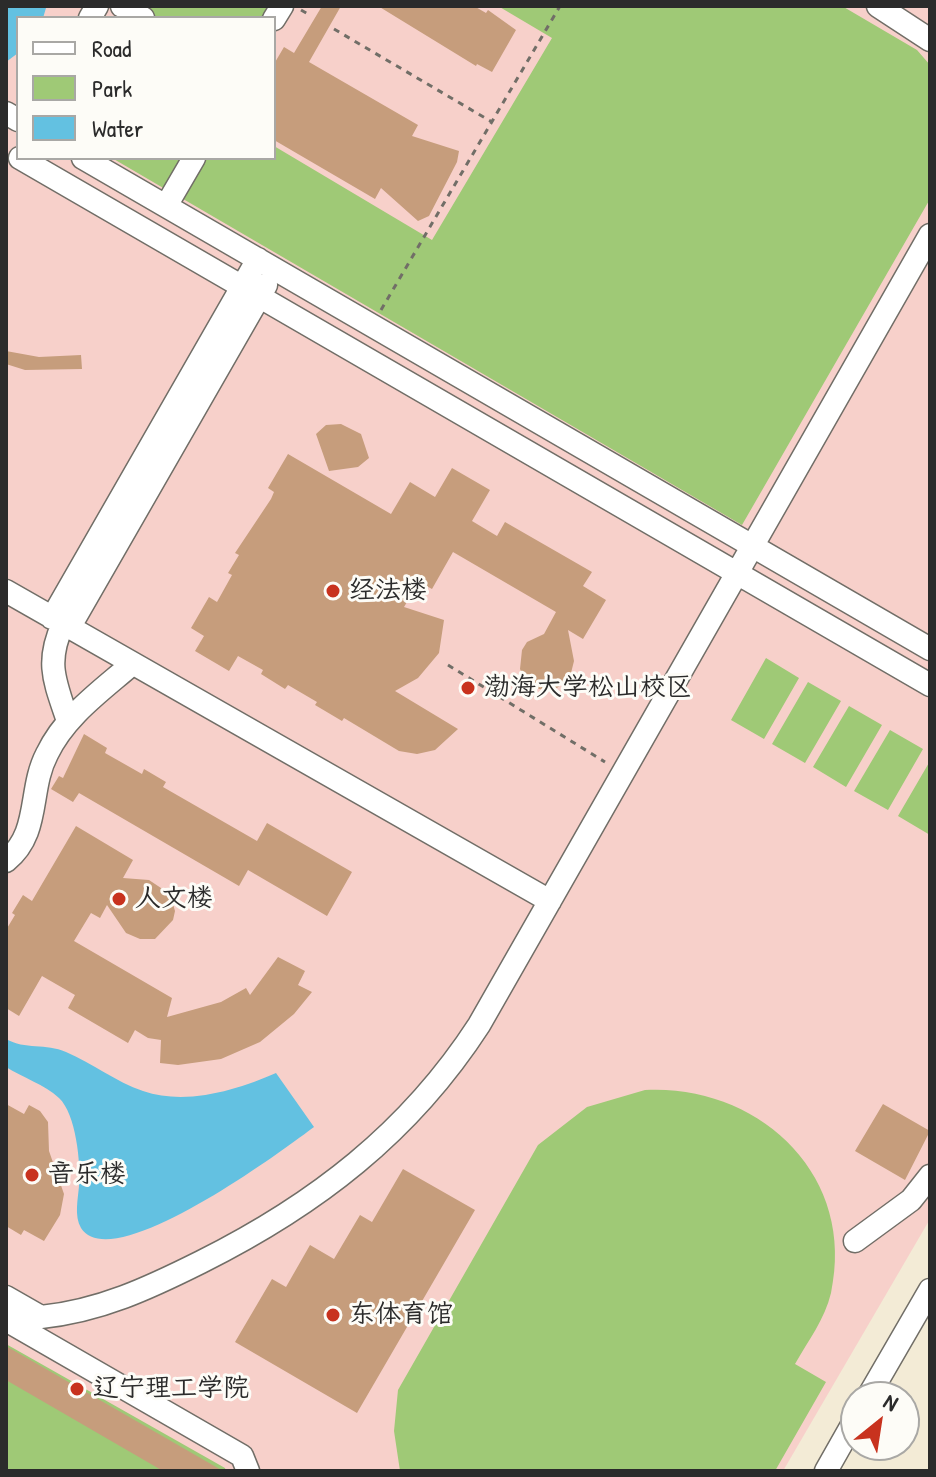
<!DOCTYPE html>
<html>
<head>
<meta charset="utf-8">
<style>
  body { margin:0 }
  #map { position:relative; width:936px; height:1477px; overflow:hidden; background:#f3ebd6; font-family:"Patrick Hand",sans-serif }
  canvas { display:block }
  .frame { position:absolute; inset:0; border:8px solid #2b2b2b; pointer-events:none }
  .legend { position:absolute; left:16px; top:16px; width:260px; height:144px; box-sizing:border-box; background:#fdfcf7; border:2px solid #a9a8a5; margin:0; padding:10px 14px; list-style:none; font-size:24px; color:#2b2b2b }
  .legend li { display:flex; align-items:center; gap:16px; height:40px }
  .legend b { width:40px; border:2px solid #a9a8a5 }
  .north { position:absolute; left:840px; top:1381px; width:80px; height:80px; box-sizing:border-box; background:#fdfcf7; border:2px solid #a9a8a5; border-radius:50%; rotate:30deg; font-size:22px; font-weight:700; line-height:32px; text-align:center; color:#2b2b2b }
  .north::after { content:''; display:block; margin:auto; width:28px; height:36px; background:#c8321e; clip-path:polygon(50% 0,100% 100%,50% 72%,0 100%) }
</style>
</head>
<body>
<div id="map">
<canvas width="936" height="1477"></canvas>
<div class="frame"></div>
<ul class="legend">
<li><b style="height:10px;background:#fff"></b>Road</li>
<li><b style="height:22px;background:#9fc976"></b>Park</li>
<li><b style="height:22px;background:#63c1e1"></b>Water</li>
</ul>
<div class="north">N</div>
</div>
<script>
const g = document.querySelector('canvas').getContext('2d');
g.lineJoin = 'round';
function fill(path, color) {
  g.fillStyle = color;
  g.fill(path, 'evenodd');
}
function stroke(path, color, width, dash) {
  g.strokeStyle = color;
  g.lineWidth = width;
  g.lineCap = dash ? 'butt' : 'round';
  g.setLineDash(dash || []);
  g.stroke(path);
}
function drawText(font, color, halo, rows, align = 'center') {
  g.font = font + ' "Patrick Hand","LXGW WenKai TC",sans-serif';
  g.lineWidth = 6;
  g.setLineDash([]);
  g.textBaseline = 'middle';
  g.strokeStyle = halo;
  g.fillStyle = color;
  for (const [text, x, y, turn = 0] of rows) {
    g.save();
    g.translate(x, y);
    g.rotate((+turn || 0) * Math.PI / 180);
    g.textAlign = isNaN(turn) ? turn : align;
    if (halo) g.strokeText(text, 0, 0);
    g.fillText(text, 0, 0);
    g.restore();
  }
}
fill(new Path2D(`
  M6 6H930V1219L783 1471H6ZM18 18H274V158H18Z`), '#f7d0ca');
fill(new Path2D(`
  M150 6H270L263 18H143Z
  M498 6H842L917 50 930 65V199L742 525 178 196 200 158H274V146L432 240 552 38Z
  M112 158H183L165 189Z
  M766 658 799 678 764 739 731 720Z
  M808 682 841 701 805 763 772 744Z
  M849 706 882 725 846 787 813 767Z
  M890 730 923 749 888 810 854 791Z
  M930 761V835L898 816Z
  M645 1090C758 1084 857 1174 831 1293 825 1319 808 1341 795 1364L826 1382 775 1471H400L394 1431 398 1390 538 1145 587 1107Z
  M6 1344 225 1468 226 1471H6Z`), '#9fc976');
fill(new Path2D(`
  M6 6 46 8 43 18H18V53L6 62Z
  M6 1039C25 1050 46 1043 66 1052 92 1063 116 1082 143 1091 186 1106 237 1090 276 1073L314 1127C282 1151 112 1277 81 1228 74 1216 78 1199 79 1186 81 1163 76 1114 59 1098 45 1085 22 1077 6 1067Z`), '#63c1e1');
fill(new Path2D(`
  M322 6H341L309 62 418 125 412 136 459 151 457 162 429 216 418 221 381 188 375 199 274 140V64L284 47 294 53Z
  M378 6H474L486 13 488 10 516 30 492 72 477 64 476 66Z
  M6 351 39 357 81 355 82 369 25 370 6 364Z
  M341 424 361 434 369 458 358 467 329 471 316 434 326 425Z
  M288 454 391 514 410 482 435 497 452 468 490 490 472 521 497 536 505 522 592 572 583 586 606 600 583 639 568 630 574 661 570 677 557 688 548 690 539 689 524 677 520 669 522 650 527 642 544 634 556 612 453 552 432 589 419 582 404 607 444 620 439 653 418 678 395 691 458 729 435 750 417 754 399 751 344 718 342 721 315 705 317 702 288 685 285 689 261 674 263 670 238 656 229 671 195 651 204 636 191 628 209 597 217 602 232 575 228 573 239 555 235 553 271 499 274 492 268 488Z
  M84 734 107 748 105 753 142 774 144 769 166 782 163 787 257 841 267 823 352 872 327 916 248 870 239 886 79 793 73 802 51 789 59 776 63 778Z
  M76 826 133 860 123 878 149 880 170 894 175 911 173 920 155 939H140L126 933 107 905 100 918 91 913 74 941 172 998 167 1017 221 1002 246 988 250 995 278 957 305 971 298 985 312 992 294 1014 260 1042 221 1059 178 1065 160 1063 161 1040 148 1038 135 1030 128 1043 68 1008 75 995 42 976 19 1016 6 1008V930L15 915 12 913 23 895 32 901Z
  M6 1104 24 1114 29 1105 40 1111 48 1122 49 1151 64 1194 60 1215 44 1241 24 1230 21 1235 6 1226Z
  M883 1104 930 1131 905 1180 855 1151Z
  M403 1169 475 1210 357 1413 235 1342 272 1279 286 1287 310 1245 334 1259 360 1215 372 1222Z
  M6 1346 223 1471H163L6 1380Z`), '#c69d7c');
const minor = new Path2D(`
  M122 6 143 18
  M878 6 930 40
  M90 18 97 6
  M274 19 282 6
  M6 113 18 120
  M20 158 930 685
  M83 158 930 649
  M166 206 194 158
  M6 591 550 901
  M52 618 258 259
  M63 624C45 663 55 682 68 721
  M69 628 266 285
  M6 861C41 833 28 790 47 754 65 716 101 691 132 664
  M855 1241 911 1200 930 1176
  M6 1297 41 1317C100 1311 149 1288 201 1262 315 1205 409 1133 479 1025L930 235
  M6 1320 242 1456 248 1471
  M868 1397 930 1290
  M826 1471 856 1418`);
stroke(minor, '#716e67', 25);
stroke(new Path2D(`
  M301 10 308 14
  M334 29 492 122
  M381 310 560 6
  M448 665 605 762`), '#716e67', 3, [6, 6]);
stroke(minor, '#fff', 22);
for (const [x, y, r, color] of [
  [333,591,8,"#c8321e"],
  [468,688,8,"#c8321e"],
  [119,899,8,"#c8321e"],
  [32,1175,8,"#c8321e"],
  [333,1315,8,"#c8321e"],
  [77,1389,8,"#c8321e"]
]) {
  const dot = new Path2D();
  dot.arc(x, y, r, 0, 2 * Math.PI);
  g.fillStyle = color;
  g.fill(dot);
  stroke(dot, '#fdfcf7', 3);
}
drawText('26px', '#2b2b2b', '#fdfcf7', [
  ["经法楼",349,591],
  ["渤海大学松山校区",484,688],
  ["人文楼",135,899],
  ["音乐楼",48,1175],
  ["东体育馆",349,1315],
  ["辽宁理工学院",93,1389]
], 'left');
</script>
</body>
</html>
